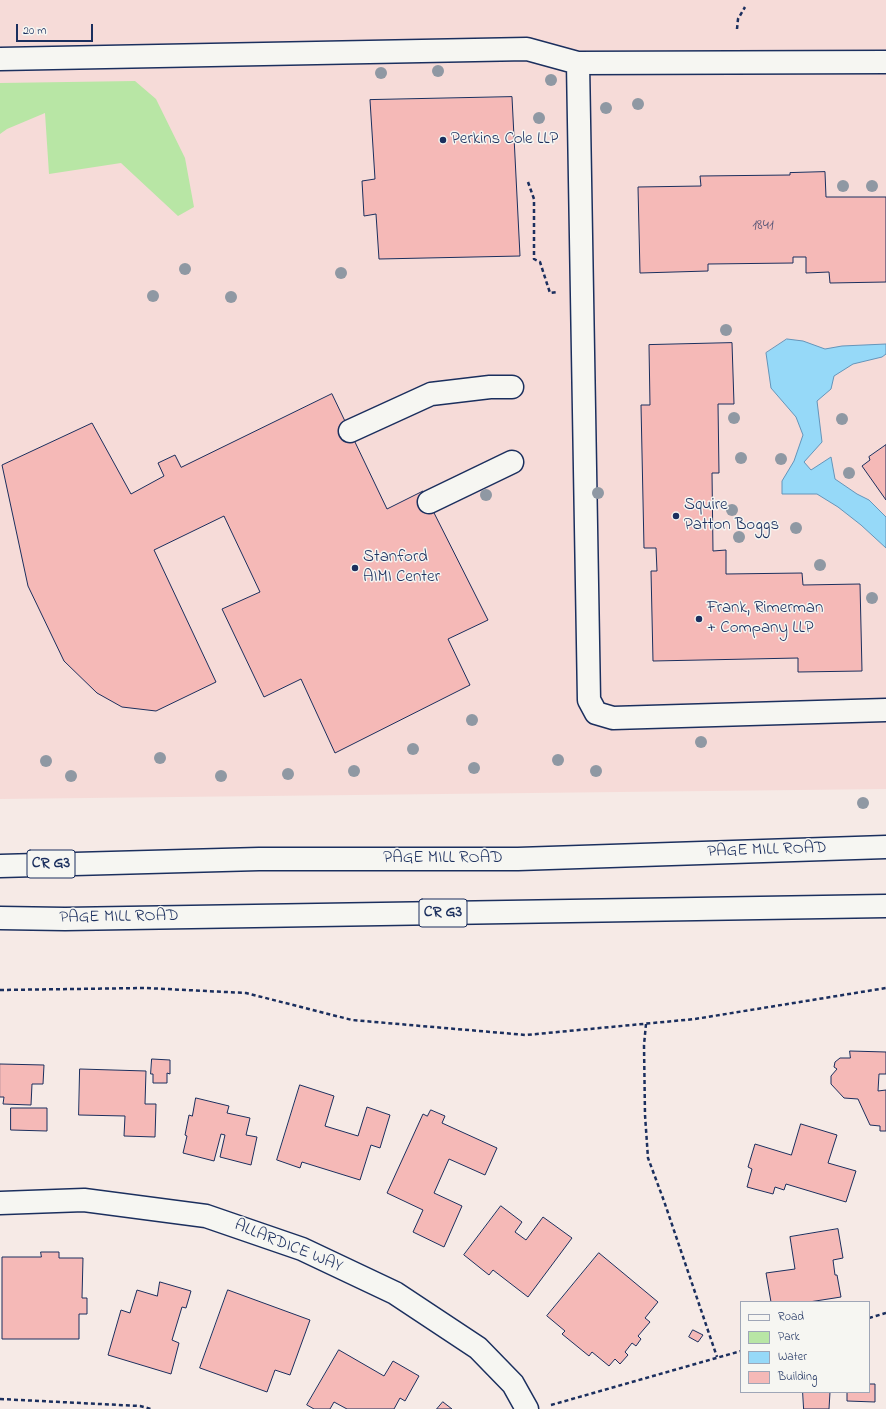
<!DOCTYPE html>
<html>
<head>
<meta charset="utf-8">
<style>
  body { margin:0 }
  #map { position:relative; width:886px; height:1409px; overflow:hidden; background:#f6eae6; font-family:"Indie Flower",sans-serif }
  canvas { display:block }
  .legend { position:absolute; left:740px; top:1301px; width:130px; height:92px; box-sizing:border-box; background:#f6f6f2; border:1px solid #9ea6b7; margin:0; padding:5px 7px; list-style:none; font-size:12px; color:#1b2f5e }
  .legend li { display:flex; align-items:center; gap:8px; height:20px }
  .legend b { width:20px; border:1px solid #9ea6b7 }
  .scale { position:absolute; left:16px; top:24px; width:77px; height:18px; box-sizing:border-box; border:2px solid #1b2f5e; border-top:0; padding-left:5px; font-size:12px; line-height:14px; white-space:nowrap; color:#1b2f5e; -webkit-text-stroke:3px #f6f6f2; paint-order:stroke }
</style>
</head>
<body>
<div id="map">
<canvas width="886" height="1409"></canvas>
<ul class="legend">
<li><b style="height:5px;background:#f6f6f2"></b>Road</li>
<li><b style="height:11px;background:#b8e6a5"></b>Park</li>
<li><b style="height:11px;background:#96d9f8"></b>Water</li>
<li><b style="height:11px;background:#f5b9b7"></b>Building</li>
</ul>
<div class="scale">20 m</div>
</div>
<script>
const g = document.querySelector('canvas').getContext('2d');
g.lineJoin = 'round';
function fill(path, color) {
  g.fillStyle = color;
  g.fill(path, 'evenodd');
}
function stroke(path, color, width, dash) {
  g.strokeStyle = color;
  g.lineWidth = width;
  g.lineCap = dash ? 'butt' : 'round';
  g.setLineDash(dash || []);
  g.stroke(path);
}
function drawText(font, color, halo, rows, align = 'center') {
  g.font = font + ' "Indie Flower",sans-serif';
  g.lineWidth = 3;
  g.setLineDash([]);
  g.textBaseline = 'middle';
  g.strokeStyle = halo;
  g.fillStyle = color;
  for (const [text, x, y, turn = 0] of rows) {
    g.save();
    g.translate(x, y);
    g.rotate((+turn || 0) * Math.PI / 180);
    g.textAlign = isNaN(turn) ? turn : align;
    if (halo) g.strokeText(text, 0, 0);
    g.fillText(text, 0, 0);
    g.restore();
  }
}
fill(new Path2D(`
  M0 0H886V789L0 799Z`), '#f6dbd8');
fill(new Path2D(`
  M135 81 156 99 185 158 194 207 178 216 121 163 49 174 45 113 7 129 0 134V83Z`), '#b8e6a5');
const water = new Path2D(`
  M787 339 803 341 825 349 842 346 886 344V354L882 357 853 364 834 376 831 389 817 401 822 442 804 462 811 470 831 457 835 479 857 494 869 500 886 517V548L861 525 838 507 817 494H782V481L794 461 803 435 796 417 771 388 766 353Z`);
fill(water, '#96d9f8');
stroke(water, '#6595ba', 1);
const building = new Path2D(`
  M512 97 520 256 379 259 376 214 364 216 362 181 375 179 370 100Z
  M825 172 826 197H886V282L830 283 829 272 806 273V257H793V263L708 264V271L640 273 638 187 701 186 700 176 790 175V173Z
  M732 343 734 404H718L719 473H712L713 551 726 550V574L802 573 803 585 860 584 862 671 798 672V658L653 661 651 571H657L656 548H644L641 405H650L649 345Z
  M332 394 387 509 423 491 488 620 448 639 470 685 335 753 301 679 264 697 222 609 260 592 224 516 154 550 216 682 156 711 122 707 97 693 64 661 28 586 2 465 92 423 131 494 164 476 158 463 175 455 181 467Z
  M886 445V500L862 466 870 460 869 457Z
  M850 1051 886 1052V1074H879L878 1091 886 1090V1131H880V1126L870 1125 858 1099 844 1098 831 1084V1076L837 1069 834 1067 835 1062 840 1058H850Z
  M152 1059 170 1060V1074L167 1073V1083H153V1074H151Z
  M0 1064 44 1065 43 1084H32L31 1105 3 1104 4 1097H0Z
  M80 1069 146 1071 145 1104H156L155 1137 124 1136 125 1116 79 1115Z
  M300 1085 334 1096 325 1126 358 1136 367 1107 390 1115 380 1148 371 1145 360 1180 302 1162 300 1168 277 1160Z
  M196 1098 229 1106 227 1113 250 1118 246 1135 257 1137 251 1165 220 1157 225 1135 221 1134 214 1161 183 1153 187 1136 185 1135 189 1115 192 1116Z
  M11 1108H47V1131L11 1130Z
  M431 1110 445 1116 442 1123 497 1148 485 1175 449 1159 434 1193 462 1206 444 1247 413 1232 423 1210 387 1193 423 1114 427 1116Z
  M801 1124 837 1135 828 1163 856 1171 846 1202 786 1184 784 1190 775 1187 773 1194 747 1187 752 1169 748 1167 755 1144 791 1155Z
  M501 1206 522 1222 515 1232 526 1240 543 1217 572 1238 528 1297 493 1270 489 1275 464 1255Z
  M838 1229 843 1258 833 1260 835 1275H837L841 1297 809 1302H771L766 1273 795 1269 790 1237Z
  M41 1252H59V1258H83L82 1298H87V1314H79V1339H2V1257H41Z
  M599 1253 658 1302 645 1318 650 1322 638 1336 641 1339 636 1346 632 1343 625 1352 628 1355 620 1364 615 1359 609 1366 592 1352 589 1356 562 1334 565 1331 547 1316Z
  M160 1282 191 1291 186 1308 182 1307 172 1340 179 1343 171 1374 108 1355 121 1310 130 1313 137 1290 157 1296Z
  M228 1290 310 1320 290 1375 275 1370 267 1392 200 1368Z
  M693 1330 703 1335 698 1342 689 1337Z
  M339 1350 384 1376 393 1361 419 1376 405 1401 400 1398 394 1409H347L334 1402 330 1409H314L307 1405Z
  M869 1384H875V1402L847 1401V1392H869Z
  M803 1392H830L829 1409H804Z
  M443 1402 452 1409H437Z`);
fill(building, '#f5b9b7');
stroke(building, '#1b2f5e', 1);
const minor = new Path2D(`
  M0 59 527 49 578 63 886 62
  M578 63 589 700 596 713 613 718 886 710
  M350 431 431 394 490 387H512
  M429 502 512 462
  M0 1203 84 1200 206 1216 302 1249 395 1293 478 1348 513 1384 527 1409`);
const major = new Path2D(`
  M0 866 259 859H518L886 847
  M0 918 65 919 886 906`);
stroke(minor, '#1b2f5e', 25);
stroke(major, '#1b2f5e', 25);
stroke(new Path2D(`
  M737 29 738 19 745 7
  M528 182 534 199V259L540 262 550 293 558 292
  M0 990 146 988 246 993 352 1020 526 1035 695 1019 886 988
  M646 1024 644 1045 645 1115 648 1158 664 1201 717 1357
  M869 1318 886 1313
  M0 1399 140 1406 151 1409
  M551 1405 741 1351`), '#1b2f5e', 2.5, [4, 3]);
stroke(minor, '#f6f6f2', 22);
stroke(major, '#f6f6f2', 22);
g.fillStyle = '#8f98a3';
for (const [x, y] of [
  [438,71],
  [381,73],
  [551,80],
  [638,104],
  [606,108],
  [539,118],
  [843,186],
  [872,186],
  [185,269],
  [341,273],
  [153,296],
  [231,297],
  [726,330],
  [734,418],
  [842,419],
  [741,458],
  [781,459],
  [849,473],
  [598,493],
  [486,495],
  [732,510],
  [796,528],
  [739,537],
  [820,565],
  [872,598],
  [472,720],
  [701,742],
  [413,749],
  [160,758],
  [558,760],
  [46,761],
  [474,768],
  [354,771],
  [596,771],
  [288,774],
  [71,776],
  [221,776],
  [863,803]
]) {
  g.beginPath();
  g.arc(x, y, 6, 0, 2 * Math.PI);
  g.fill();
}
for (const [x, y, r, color] of [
  [443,140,4,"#1b2f5e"],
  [676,516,4,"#1b2f5e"],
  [355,568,4,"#1b2f5e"],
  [699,619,4,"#1b2f5e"]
]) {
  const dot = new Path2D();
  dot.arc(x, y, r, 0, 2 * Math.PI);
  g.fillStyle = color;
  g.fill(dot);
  stroke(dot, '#f6f6f2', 1.5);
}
drawText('15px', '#525274', null, [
  ["1841",763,227]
]);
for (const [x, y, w] of [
  [51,864,48],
  [443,913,48]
]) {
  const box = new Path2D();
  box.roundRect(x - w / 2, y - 14, w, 28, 3);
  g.fillStyle = '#f6f6f2';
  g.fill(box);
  stroke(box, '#1b2f5e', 1);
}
drawText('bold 16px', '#1b2f5e', null, [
  ["CR G3",51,864],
  ["CR G3",443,913]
]);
drawText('17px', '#1b2f5e', '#f6f6f2', [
  ["Perkins Cole LLP",451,140],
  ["Squire",684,506],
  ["Patton Boggs",684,526],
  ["Stanford",363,558],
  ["AIMI Center",363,578],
  ["Frank, Rimerman",707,609],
  ["+ Company LLP",707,629]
], 'left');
drawText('17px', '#1b2f5e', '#f6f6f2', [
  ["PAGE MILL ROAD",767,851,-2],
  ["PAGE MILL ROAD",443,859],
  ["PAGE MILL ROAD",119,918,-1],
  ["ALLARDICE WAY",288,1247,22]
]);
</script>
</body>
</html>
